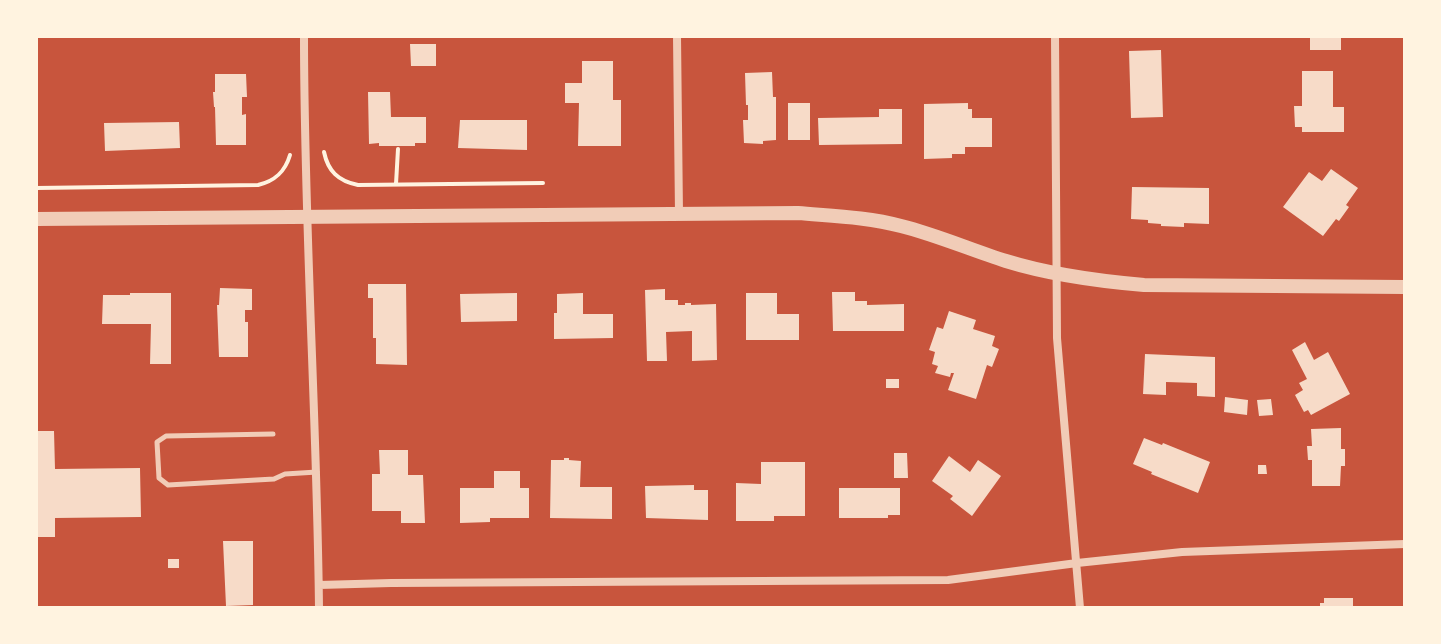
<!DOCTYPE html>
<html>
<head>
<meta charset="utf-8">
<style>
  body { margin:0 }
  #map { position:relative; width:1441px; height:644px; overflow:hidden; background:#c8553d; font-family:Georgia,serif }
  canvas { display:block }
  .frame { position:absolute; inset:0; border:38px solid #fff3e0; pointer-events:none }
</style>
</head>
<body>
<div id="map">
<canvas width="1441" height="644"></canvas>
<div class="frame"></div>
</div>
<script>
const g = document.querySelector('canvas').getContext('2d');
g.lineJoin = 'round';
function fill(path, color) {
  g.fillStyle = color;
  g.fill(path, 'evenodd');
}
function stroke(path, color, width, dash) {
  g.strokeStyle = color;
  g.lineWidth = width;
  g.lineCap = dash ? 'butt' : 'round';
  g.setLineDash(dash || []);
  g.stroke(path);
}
fill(new Path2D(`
  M1310 36H1341V50H1310Z
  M410 44H436V66H411Z
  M1161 50 1163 117 1131 118 1129 51Z
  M582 61H613V100H621V146H578L579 103H565V83H582Z
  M1302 71H1333V107H1344V132H1302V127H1295L1294 106H1302Z
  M772 72 773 97H776V140L763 141V144L744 143 743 120H748V105H746L745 73Z
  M215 74H246L247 97H242V115L246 114V145H216L215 107H214L213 92H215Z
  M368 92H390L391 117H426V143H415V146H379V143L369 144Z
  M788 103H810V140H788Z
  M968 103V109H972V118H992V147H965V154H952V158L924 159V104Z
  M879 109H902V144L819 145 818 118 879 117Z
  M460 120H527V150L458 148Z
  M179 122 180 148 105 151 104 123Z
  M1331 169 1358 188 1346 205 1349 207 1339 221 1336 219 1323 236 1283 207 1309 172 1322 181Z
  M1132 187 1209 188V224L1184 223V227L1161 226V224L1148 223V220L1131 219Z
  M368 284H406L407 365 376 364V338H373V298H368Z
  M220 288 252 289V310H245V322H248V357H219L217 305H219Z
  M665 289V300H678V305H685V303H691V305L716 304 717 360 692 361V331L666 332 667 361H647L645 290Z
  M832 292H855V301H867V305L904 304V331H833Z
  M130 293H171V364H150L151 324H102L103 295H130Z
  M517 293V321L461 322 460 294Z
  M583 293V314H613V338L554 339V313H557V294Z
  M746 293H777V314H799V340H746Z
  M949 311 976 320 973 329 995 336 992 346 999 349 992 367 987 365 976 399 948 390 954 373H951L950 377 935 373 938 366 932 364 935 352 929 350 937 327 943 329Z
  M1305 342 1314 360 1328 352 1350 394 1311 415 1308 410 1304 412 1295 395 1303 390 1299 383 1307 379 1292 350Z
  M1145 354 1215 357V397L1197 396V383L1166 382V395L1143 394Z
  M886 379H899V388H886Z
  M1225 397 1248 400 1247 415 1224 412Z
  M1271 399 1273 415 1259 416 1257 400Z
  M1341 428V449H1345V466H1341L1340 486H1312V460H1308L1307 446H1312L1311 429Z
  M36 431H54L55 469 140 468 141 517 55 518V537H36Z
  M1144 438 1162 445 1163 443 1210 462 1198 493 1151 474 1152 472 1133 464Z
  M379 450H408V475H423L425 523H401V511H372V474H380Z
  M894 453H907L908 478H894Z
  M949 456 970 472 978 460 1001 476 972 516 950 499 953 496 932 481Z
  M564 458H569V460L581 461 580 487H612V519L550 518 551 460H564Z
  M761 462H805V516H774V521H736V483L761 484Z
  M1258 465H1266L1267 474H1258Z
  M494 471H520V488H529V518H490V522L460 523V488H494Z
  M694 485V490H708V520L646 518 645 486Z
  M839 488H900V515H888V518H839Z
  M223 541H253V605L226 606Z
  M168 559H179V568H168Z
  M1324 598H1353V608H1320V603H1324Z`), '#f7dbc8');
stroke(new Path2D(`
  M324 152C328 171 338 181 358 185L543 183
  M396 184 398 149
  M36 188 258 185C275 181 285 172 290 155`), '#fff3e0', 4);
stroke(new Path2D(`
  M273 434 166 436 157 442 159 478 168 485 274 479 285 474 317 472`), '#f1ccb7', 5);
stroke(new Path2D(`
  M304 36C304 227 317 417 319 608
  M677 36 679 214
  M1055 36 1057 338 1080 608
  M319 585 391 583 948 580 1077 563 1182 552 1405 544`), '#f1ccb7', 8);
stroke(new Path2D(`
  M36 219 798 213C832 216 868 217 901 226 937 235 971 250 1006 261 1051 275 1097 281 1144 285L1405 287`), '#f1ccb7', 14);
</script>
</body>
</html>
